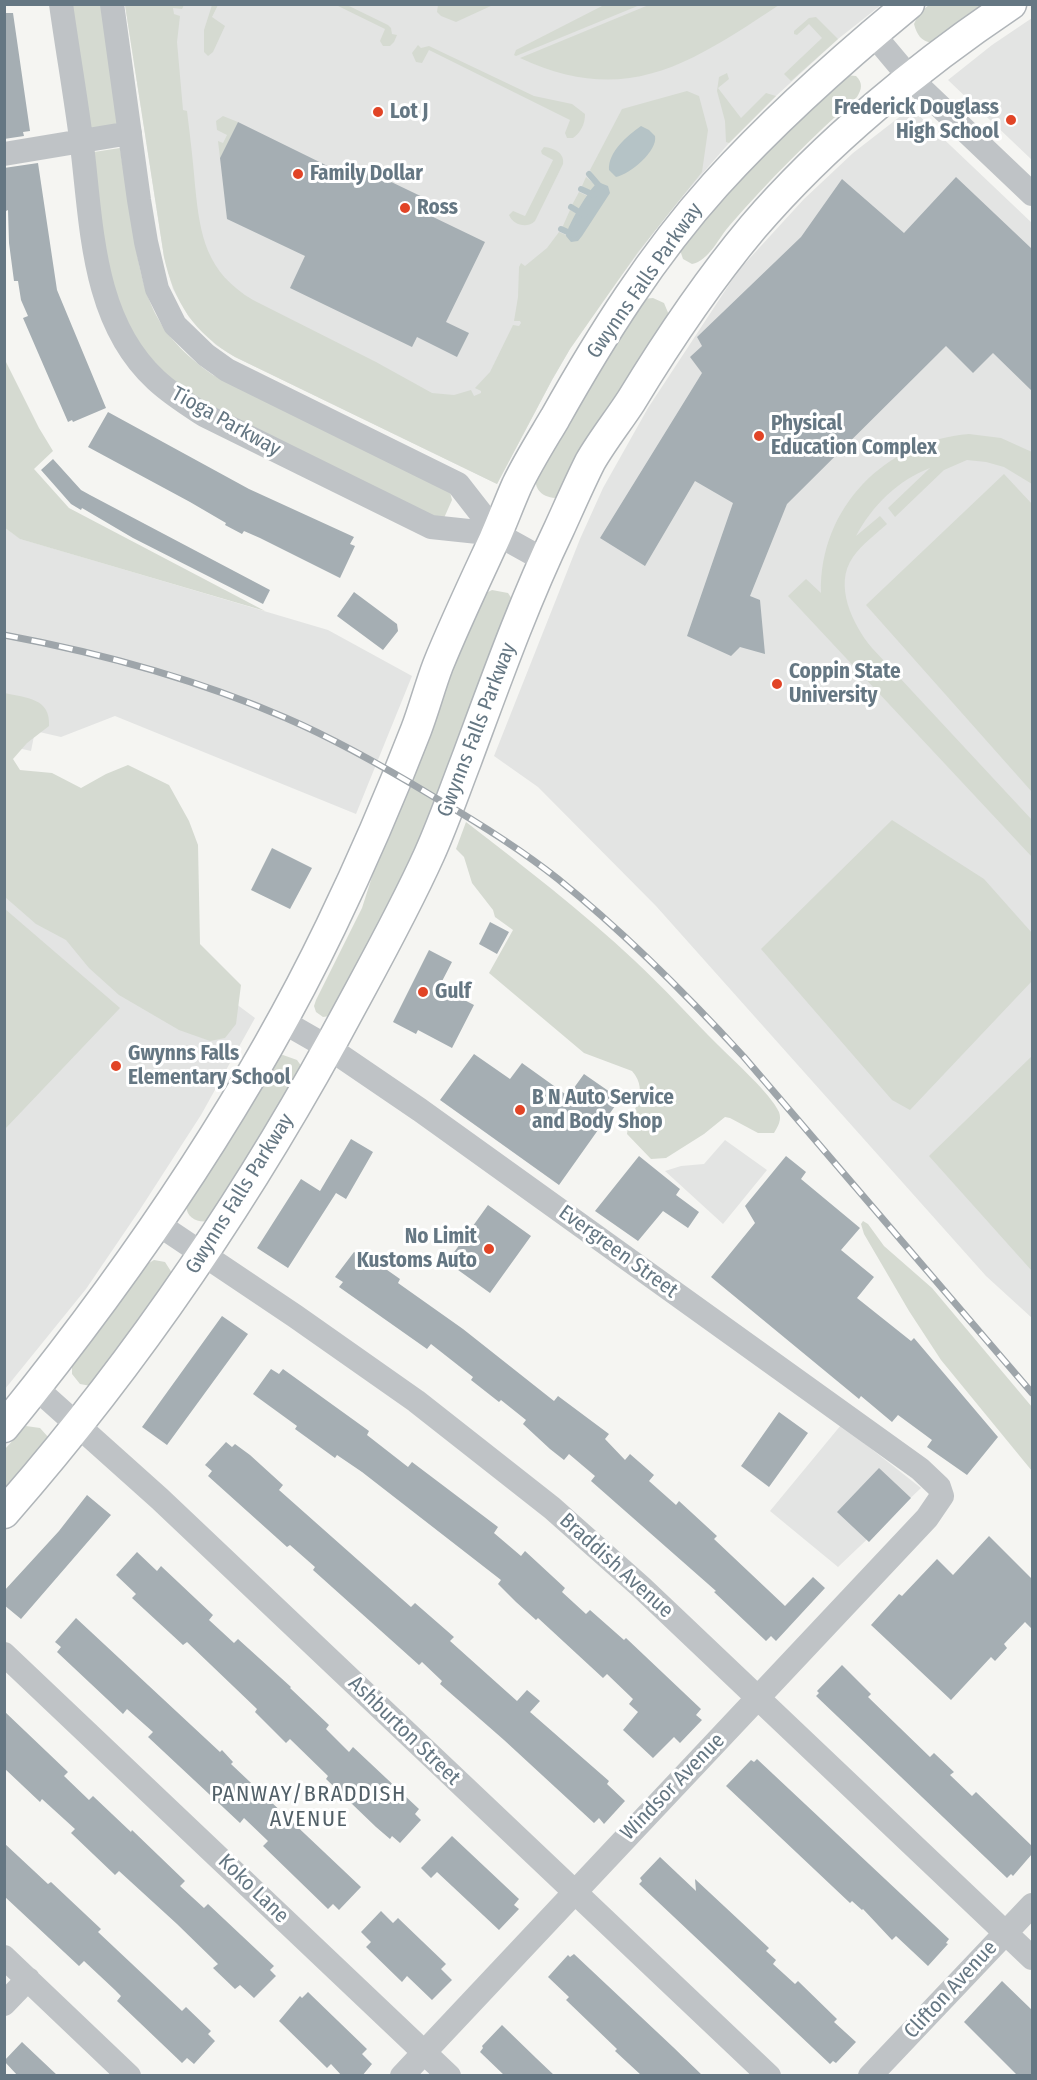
<!DOCTYPE html>
<html>
<head>
<meta charset="utf-8">
<style>
  body { margin:0 }
  #map { position:relative; width:1037px; height:2080px; overflow:hidden; background:#f5f5f2; font-family:"Fira Sans Condensed",sans-serif }
  canvas { display:block }
  .frame { position:absolute; inset:0; border:6px solid #657783; pointer-events:none }
</style>
</head>
<body>
<div id="map">
<canvas width="1037" height="2080"></canvas>
<div class="frame"></div>
</div>
<script>
const g = document.querySelector('canvas').getContext('2d');
g.lineJoin = 'round';
function fill(path, color) {
  g.fillStyle = color;
  g.fill(path, 'evenodd');
}
function stroke(path, color, width, dash) {
  g.strokeStyle = color;
  g.lineWidth = width;
  g.lineCap = dash ? 'butt' : 'round';
  g.setLineDash(dash || []);
  g.stroke(path);
}
function drawText(font, color, halo, rows, align = 'center') {
  g.font = font + ' "Fira Sans Condensed",sans-serif';
  g.lineWidth = 6;
  g.setLineDash([]);
  g.textBaseline = 'middle';
  g.strokeStyle = halo;
  g.fillStyle = color;
  for (const [text, x, y, turn = 0] of rows) {
    g.save();
    g.translate(x, y);
    g.rotate((+turn || 0) * Math.PI / 180);
    g.textAlign = isNaN(turn) ? turn : align;
    if (halo) g.strokeText(text, 0, 0);
    g.fillText(text, 0, 0);
    g.restore();
  }
}
fill(new Path2D(`
  M125 5H881L838 39 776 96 729 143 669 212 609 292 570 349 552 380 497 484 235 357 216 345 189 317 173 289 164 257Z
  M1032 18V160L948 80 992 45Z
  M911 108 1032 223V1318L986 1276 656 906 538 787 494 756 580 539 603 488 648 408 738 271 804 199 853 153Z
  M5 528 21 539 328 630 412 676 356 814 115 716 61 737 35 731 31 751 5 745Z
  M4 831 255 1018 201 1115 139 1211 86 1289 5 1389Z
  M725 1140 767 1170 723 1224 665 1171 681 1166 704 1164Z
  M841 1425 921 1488 838 1567 770 1511Z`), '#e3e4e3');
fill(new Path2D(`
  M651 4 779 5C691 63 627 108 520 58Z
  M69 5H103L118 123 91 131Z
  M125 5H184L182 9 173 8 174 14 180 16 177 42 183 110 187 111C190 136 193 160 195 185 200 236 206 272 253 300L376 362 432 393 454 395 471 390 474 396 481 393V391L475 388 490 372 513 325 519 326 521 323 520 321H514L518 297 519 267 521 263 525 266 547 248 559 232 566 235 567 229 562 228 570 210 576 213 579 209 572 205 579 192 588 196 590 191 582 186 586 177 594 184 598 182 590 170 622 109 687 91 699 96 708 130 702 172 638 252 570 349 552 380 497 484 235 357C194 333 174 302 164 257Z
  M212 5H218L212 17 225 26 213 52 208 56 204 52V30Z
  M336 5H347L388 25 391 28 392 34 397 35 394 42 390 46H383L380 41 385 29Z
  M438 5V4L493 5 456 22 441 16 437 12Z
  M604 5H640L516 56 514 55 516 50Z
  M929 5H993L932 43C921 41 917 35 914 24L919 13Z
  M816 17 838 39 791 81 784 74 822 38 809 24 797 35 794 34V31L809 18Z
  M418 45 421 48 429 46 534 96 572 104 585 114C585 124 581 132 573 138H567L565 133 570 120 429 50 422 63 416 62 412 53Z
  M727 73 729 79 718 88 741 118 766 93 776 96 729 143 726 142 725 121 717 91 719 77Z
  M846 75 856 76C863 83 862 89 857 97 812 137 769 180 730 225 719 237 709 261 692 264L683 259 680 250 745 169Z
  M223 116 238 122 220 158 218 141 223 143 227 135 217 130 216 121Z
  M544 147C554 148 565 153 563 164L535 221C527 229 513 225 509 215L513 211 525 216 553 160 542 154 541 151Z
  M120 148C124 175 129 203 133 230 144 299 154 333 213 375L450 492 452 500 444 518 431 521 180 389 146 353 130 331 105 263 94 152Z
  M653 298 664 303 669 315 558 498C543 498 533 490 536 474L642 299Z
  M4 358 39 428 53 451 34 469 69 508 265 611 20 539 5 528Z
  M969 434 1001 438 1032 452V484L1004 467 986 462 967 460 944 470 895 517 888 508 930 468C898 480 872 506 856 536L880 516 887 524C876 534 862 544 853 557 833 585 853 625 872 648L1032 820V857L788 596 806 579 821 593C819 508 885 441 969 434Z
  M1004 474 1032 504V792L866 605Z
  M492 590 508 593 516 605 401 884 330 1016 323 1017 316 1012 314 1006 316 1000 362 908 378 858 480 602 488 592Z
  M5 693C26 698 51 698 49 726L27 743 13 759 20 770 52 773 81 788 106 774 128 765 169 785 189 821 198 845 200 944 241 985 236 1024 225 1038 210 1041 179 1030 119 995 89 968 66 940 36 924 5 897Z
  M892 820 984 879 1032 933V981L910 1110 892 1100 761 949Z
  M466 822C523 866 582 911 635 961 663 987 690 1017 718 1045 733 1060 771 1094 779 1112 782 1120 778 1126 774 1133H758L730 1118 725 1117 704 1134 666 1158 651 1159 627 1134C630 1111 651 1093 632 1071L584 1053 489 973 513 930 495 917 493 910 472 883 464 857 456 849Z
  M5 909 120 1008 5 1129Z
  M283 1055 297 1060 302 1067 209 1221C197 1223 187 1218 186 1206L278 1056Z
  M1032 1056V1271L929 1156Z
  M863 1221 868 1224 884 1246 932 1288 1032 1407V1471L941 1360 909 1311 864 1234 861 1224Z
  M154 1260 165 1262 172 1273 91 1386 80 1384 72 1374V1364L144 1266Z
  M26 1426 40 1428 49 1438 5 1499V1449Z`), '#d5dad1');
fill(new Path2D(`
  M641 126 649 130 655 136C658 151 630 174 616 177L609 170C608 152 627 136 641 126Z
  M598 182 608 186 610 193 582 236 578 241 571 242 566 236C567 226 590 188 598 182Z`), '#b5c3c6');
stroke(new Path2D(`
  M589 174 601 188
  M581 189 594 195
  M571 207 584 215
  M561 229 574 235`), '#b5c3c6', 6);
fill(new Path2D(`
  M4 13H13L30 131 23 132 24 136 4 139Z
  M238 122 350 177 356 165 435 203 429 215 485 242 446 322 469 333 457 357 417 337 412 347 290 288 305 256 227 219 220 158Z
  M38 163 57 290 106 408 73 422 72 420 68 422 23 318 28 316 21 300 18 281H14L9 243 8 210 6 211 4 201V168Z
  M956 177 1032 249V391L993 353 973 373 946 346 787 504 750 596 760 600 765 654 740 647 731 656 687 636 733 503 695 481 645 566 600 538 702 373 690 357 702 346 697 337 801 237 842 179 904 233Z
  M108 412 249 489 354 537 350 544 355 546 340 578 260 538 244 531 242 534 225 525 226 523 190 502 88 447Z
  M53 459 81 490 90 495 270 590 263 604 133 538 82 508 81 510 71 504 41 470Z
  M354 592 397 624 398 631 383 650 337 616Z
  M272 848 312 868 290 909 251 890Z
  M490 922 509 932 497 954 479 944Z
  M429 950 452 962 439 987 474 1005 452 1048 418 1030 416 1034 393 1022Z
  M474 1054 510 1079 522 1063 568 1096 584 1074 620 1099 559 1185 440 1100Z
  M351 1139 373 1152 346 1199 336 1193 288 1268 257 1248 301 1179 320 1191Z
  M639 1156 680 1189 676 1195 699 1212 688 1228 663 1211 638 1241 595 1211Z
  M786 1156 806 1172 801 1179 860 1228 841 1250 874 1277 857 1298 911 1341 914 1338 998 1437 967 1475 927 1447 932 1440 898 1415 892 1422 861 1396 859 1399 711 1277 755 1223 745 1206Z
  M488 1205 531 1236 490 1293 447 1262Z
  M360 1251 400 1279 398 1283 463 1329 554 1401 558 1396 609 1434 605 1439 625 1460 630 1454 654 1475 649 1481 676 1505 679 1501 717 1536 714 1539 785 1606 813 1577 825 1588 776 1641 771 1636 766 1641 714 1592 716 1591 591 1481 595 1476 569 1454 564 1460 550 1449 523 1424 526 1420 501 1400 499 1402 471 1380 473 1377 431 1344 427 1349 339 1287 343 1282 335 1277 354 1252 358 1254Z
  M222 1316 248 1334 167 1445 142 1427Z
  M271 1369 279 1374 283 1369 369 1431 367 1435 408 1467 412 1462 498 1527 494 1533 521 1556 525 1551 565 1588 562 1592 586 1614 590 1610 624 1640 626 1638 701 1709 696 1715 702 1720 680 1743 674 1737 653 1758 623 1730 638 1712 629 1704 633 1699 607 1674 603 1678 538 1618 536 1620 516 1602 498 1584 501 1580 362 1472 337 1455 335 1458 295 1429 297 1426 253 1394Z
  M779 1412 808 1433 769 1487 741 1466Z
  M226 1442 232 1447 235 1444 250 1455 283 1485 279 1490 385 1584 411 1607 415 1603 454 1637 450 1641 517 1701 527 1690 540 1701 530 1712 609 1781 607 1784 625 1801 604 1824 599 1818 594 1823 504 1740 440 1684 442 1681 422 1662 419 1665 313 1570 315 1567 290 1545 287 1547 208 1476 212 1471 205 1465Z
  M879 1468 911 1498 869 1542 837 1512Z
  M87 1495 111 1515 21 1619 4 1605V1591L59 1531Z
  M989 1536 1032 1579V1629L1025 1622 1004 1644 1007 1648 995 1661 991 1657 951 1700 871 1625 899 1594 902 1596 937 1559 953 1575Z
  M137 1552 157 1571 161 1566 213 1615 209 1620 234 1643 238 1639 291 1687 290 1688 329 1725 326 1729 349 1752 353 1747 419 1809 415 1814 421 1820 400 1843 392 1836 390 1839 376 1827 326 1779 328 1776 290 1739 286 1743 255 1712 257 1709 187 1642 183 1645 132 1598 136 1594 116 1575Z
  M76 1618 220 1752 222 1750 233 1762 231 1764 361 1887 339 1910 333 1904 328 1909 263 1846 268 1841 244 1818 240 1823 148 1737 153 1732 127 1709 123 1714 57 1652 61 1647 55 1642Z
  M842 1665 871 1694 868 1697 930 1757 934 1753 954 1772 950 1775 972 1796 976 1792 1032 1846V1854L1013 1876 1011 1874 1007 1878 816 1696 819 1693 817 1691Z
  M4 1711 68 1772 64 1776 89 1800 93 1796 131 1832 132 1830 185 1881 180 1886 204 1908 208 1904 274 1966 270 1970 276 1976 254 1998 240 1985 235 1989 213 1968 218 1964 177 1924 119 1871 115 1875 71 1833 75 1829 42 1799 40 1802 4 1768Z
  M757 1759 949 1939 946 1943 948 1944 928 1966 896 1936 892 1940 863 1909 862 1910 852 1901 850 1903 726 1786 751 1760 754 1762Z
  M452 1836 519 1899 514 1905 519 1909 499 1930 437 1872 431 1878 421 1868Z
  M4 1843 48 1884 51 1882 101 1929 98 1932 182 2011 186 2007 211 2031 208 2034 215 2041 194 2064 187 2058 182 2063 117 2001 121 1996 115 1990 84 1961 79 1966 4 1896Z
  M660 1857 696 1891 695 1879 769 1948 766 1951 776 1960 773 1964 795 1984 798 1981 837 2019 834 2022 856 2042 836 2063 833 2061 830 2064 639 1884 642 1881 640 1878Z
  M381 1911 393 1923 398 1918 446 1964 441 1969 452 1980 432 2000 407 1976 402 1982 366 1947 371 1942 361 1932Z
  M574 1954 673 2047 703 2076 641 2075 615 2051 617 2049 566 2000 569 1997 548 1977 568 1955 570 1957Z
  M1002 1981 1032 2010V2076H1018L964 2022Z
  M308 1992 367 2049 362 2054 372 2064 362 2076H342L331 2064 327 2068 279 2021 300 1996 302 1998Z
  M502 2025 536 2058 555 2076H505L480 2052 483 2048 482 2046Z
  M22 2042 58 2076H18L4 2061Z`), '#a5aeb3');
const major = new Path2D(`
  M4 1427C130 1272 244 1107 331 926 362 862 390 797 416 730 424 709 430 686 438 665 455 623 475 581 494 540 502 522 509 503 517 485 528 462 542 440 555 418 601 336 652 255 715 185 774 120 841 60 909 4
  M4 1513C140 1358 256 1185 353 1003 379 955 406 906 429 855 443 824 454 792 466 761 495 683 523 604 559 529 569 507 579 484 590 462 602 441 618 421 631 401 668 340 707 282 753 227 825 143 920 65 1011 4`);
stroke(major, '#b0b5b9', 33);
stroke(new Path2D(`
  M61 4C68 54 77 104 83 154 92 232 94 323 156 380 171 394 187 404 204 415L431 527 497 534 544 560
  M112 4 139 200 146 242 157 289 175 325 206 355 227 370 458 484 497 534
  M873 34 910 78 1032 194
  M4 154 130 133
  M282 1021 329 1048 420 1110 920 1469 939 1487 942 1496 927 1518 402 2076
  M158 1224 295 1316 416 1401 552 1508 641 1587 1032 1958
  M36 1388 160 1499 769 2076
  M4 1654 449 2076
  M4 1957 129 2076
  M4 2004 28 1979
  M870 2076 1032 1905`), '#bfc3c6', 24);
stroke(major, '#fff', 30);
const rail = new Path2D(`
  M4 635C101 653 196 679 286 718 337 740 386 768 434 797 477 822 519 848 558 879 625 933 686 994 744 1057L1032 1393`);
stroke(rail, '#9ea5aa', 7);
stroke(rail, '#fff', 4.5, [14]);
for (const [x, y, r, color] of [
  [378,112,6,"#e14426"],
  [1011,120,6,"#e14426"],
  [298,174,6,"#e14426"],
  [405,208,6,"#e14426"],
  [759,436,6,"#e14426"],
  [777,684,6,"#e14426"],
  [423,992,6,"#e14426"],
  [116,1066,6,"#e14426"],
  [520,1110,6,"#e14426"],
  [489,1249,6,"#e14426"]
]) {
  const dot = new Path2D();
  dot.arc(x, y, r, 0, 2 * Math.PI);
  g.fillStyle = color;
  g.fill(dot);
  stroke(dot, '#fff', 2);
}
drawText('bold 21px', '#657783', '#fff', [
  ["Frederick Douglass",999,108,"right"],
  ["High School",999,132,"right"],
  ["Lot J",390,112],
  ["Family Dollar",310,174],
  ["Ross",417,208],
  ["Physical",771,424],
  ["Education Complex",771,448],
  ["Coppin State",789,672],
  ["University",789,696],
  ["Gulf",435,992],
  ["Gwynns Falls",128,1054],
  ["Elementary School",128,1078],
  ["B N Auto Service",532,1098],
  ["and Body Shop",532,1122],
  ["No Limit",477,1237,"right"],
  ["Kustoms Auto",477,1261,"right"]
], 'left');
drawText('21px', '#657783', '#fff', [
  ["Gwynns Falls Parkway",645,281,-55],
  ["Tioga Parkway",226,422,29],
  ["Gwynns Falls Parkway",477,730,-69],
  ["Gwynns Falls Parkway",240,1194,-58],
  ["Evergreen Street",618,1252,36],
  ["Braddish Avenue",616,1566,42],
  ["Ashburton Street",404,1731,44],
  ["Windsor Avenue",673,1787,-46],
  ["Koko Lane",253,1889,44],
  ["Clifton Avenue",951,1990,-47]
]);
g.letterSpacing = '1.5px';
drawText('22px', '#526068', '#fff', [
  ["PANWAY/BRADDISH",309,1795],
  ["AVENUE",309,1820]
]);
g.letterSpacing = '0px';
</script>
</body>
</html>
